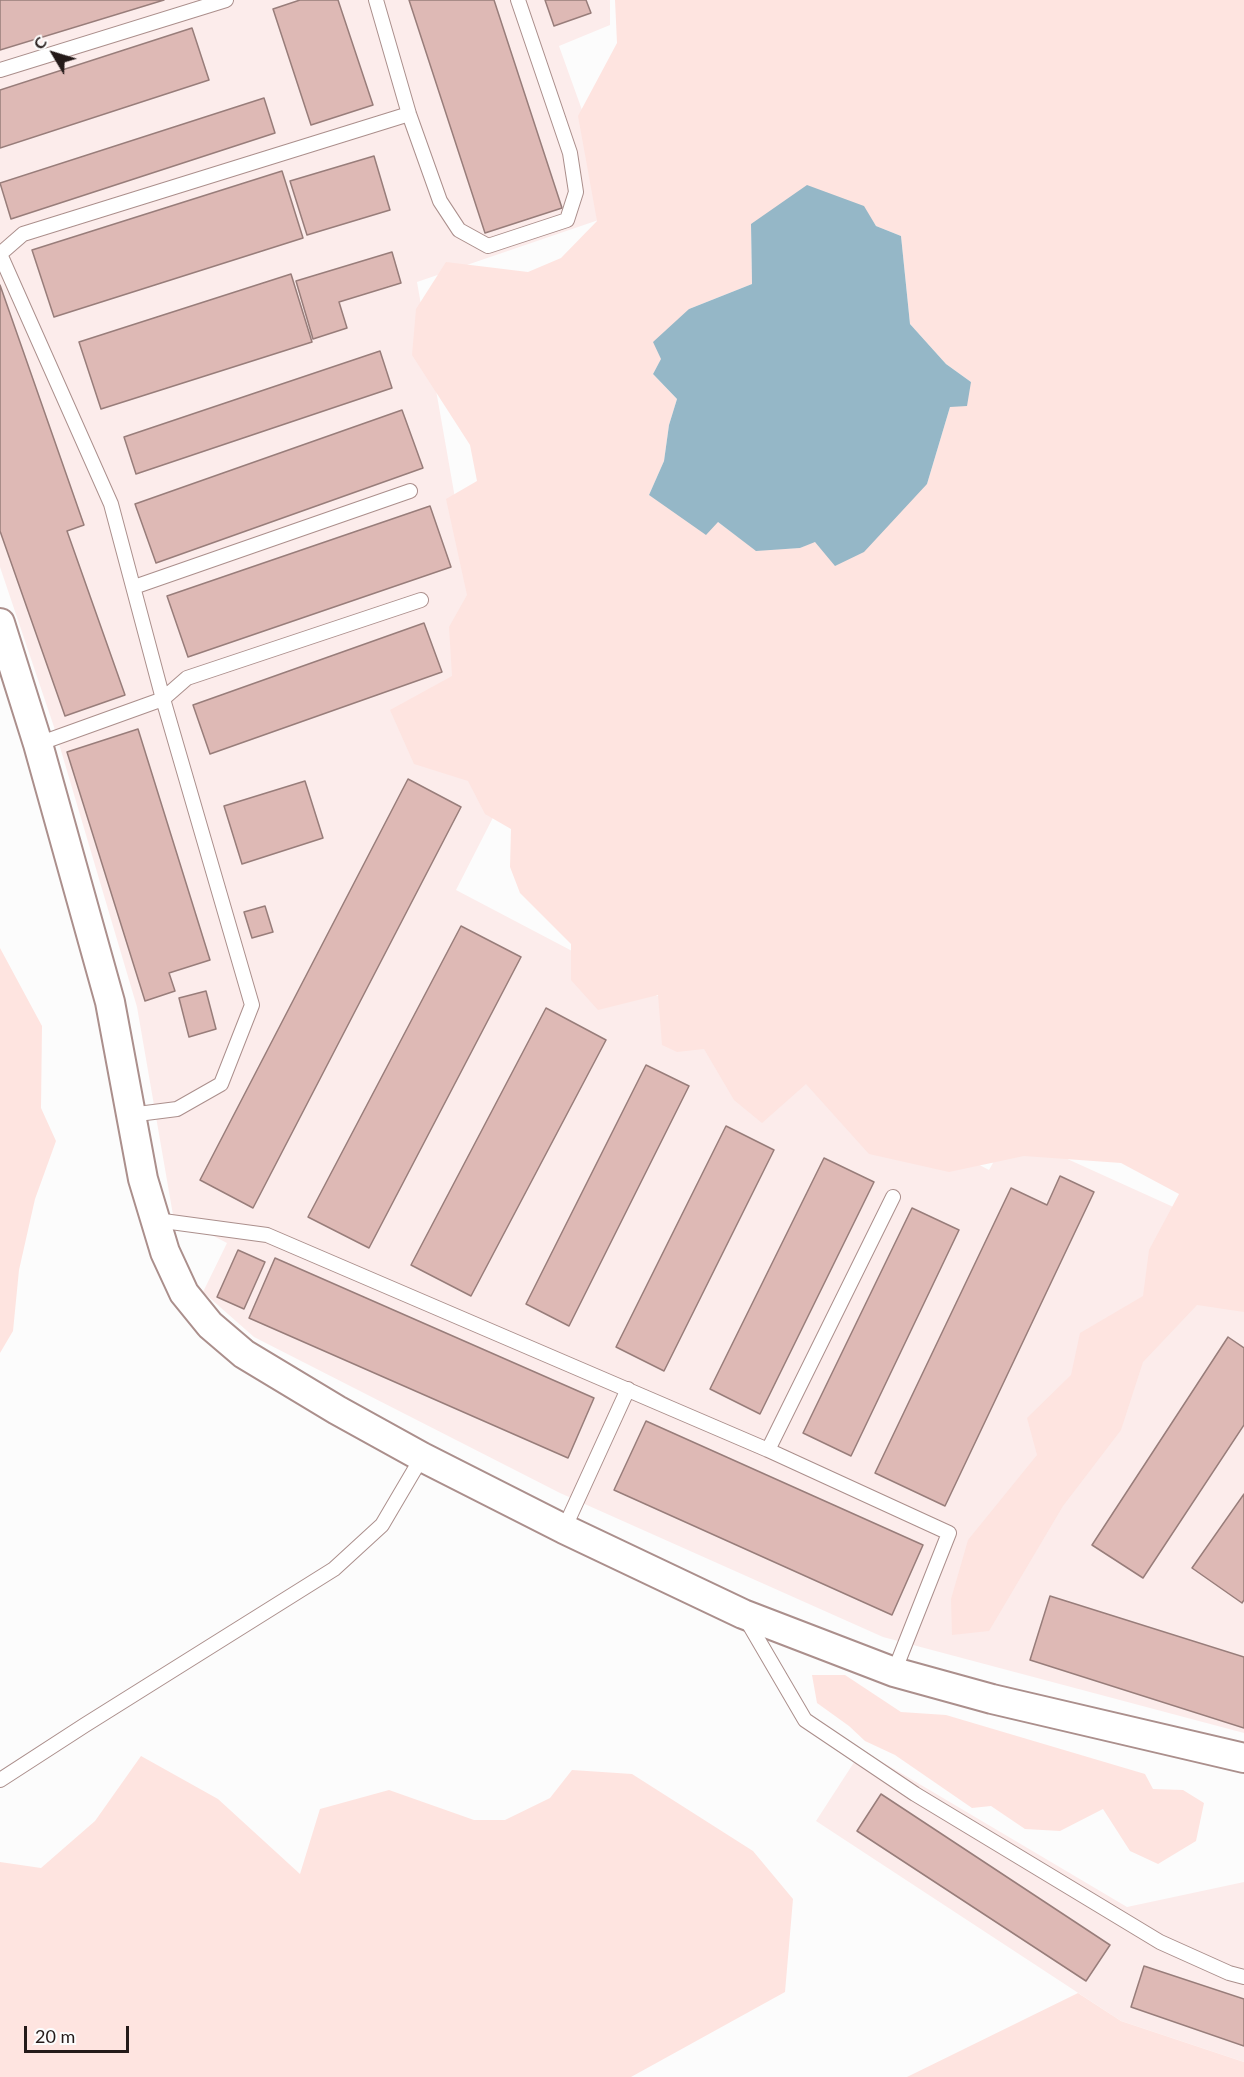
<!DOCTYPE html>
<html>
<head>
<meta charset="utf-8">
<style>
  body { margin:0 }
  #map { position:relative; width:1244px; height:2077px; overflow:hidden; background:#fcfcfc; font-family:Lato,sans-serif }
  canvas { display:block }
  .north { position:absolute; left:24px; top:24px; width:60px; height:60px; -webkit-text-stroke:4px #fcfcfc; paint-order:stroke; rotate:308deg; font-size:16px; font-weight:700; line-height:24px; text-align:center; color:#241a19 }
  .north::after { content:''; display:block; margin:auto; width:21px; height:27px; background:#241a19; clip-path:polygon(50% 0,100% 100%,50% 72%,0 100%) }
  .scale { position:absolute; left:24px; top:2026px; width:105px; height:27px; box-sizing:border-box; border:3px solid #241a19; border-top:0; padding-left:8px; font-size:18px; line-height:21px; white-space:nowrap; color:#241a19; -webkit-text-stroke:4px #fcfcfc; paint-order:stroke }
</style>
</head>
<body>
<div id="map">
<canvas width="1244" height="2077"></canvas>
<div class="north">С</div>
<div class="scale">20 m</div>
</div>
<script>
const g = document.querySelector('canvas').getContext('2d');
g.lineJoin = 'round';
function fill(path, color) {
  g.fillStyle = color;
  g.fill(path, 'evenodd');
}
function stroke(path, color, width, dash) {
  g.strokeStyle = color;
  g.lineWidth = width;
  g.lineCap = dash ? 'butt' : 'round';
  g.setLineDash(dash || []);
  g.stroke(path);
}
fill(new Path2D(`
  M0 0H610V25L559 46 619 213 417 282 480 640 504 796 456 890 989 1170 1010 1133 1244 1239V1733L883 1637 560 1493 254 1337 203 1292 227 1243 173 1215 137 1007 54 727 0 567Z
  M862 1750 1127 1907 1244 1882V2062L1121 2021 816 1821Z`), '#fceceb');
fill(new Path2D(`
  M615 0H1244V1312L1197 1305 1143 1362 1121 1430 1063 1506 989 1631 952 1635 951 1599 968 1540 1037 1455 1027 1418 1071 1375 1080 1333 1143 1296 1149 1250 1179 1194 1121 1163 1024 1156 949 1172 869 1154 806 1084 762 1123 734 1100 704 1049 677 1052 662 1045 658 995 598 1010 571 980V944L520 893 510 867 511 829 485 814 468 781 414 764 390 710 452 676 449 627 467 595 446 499 477 481 470 445 412 355 416 309 446 262 528 272 561 258 597 221 578 116 617 43ZM863 206 876 226 901 236 910 324 946 364 971 382 950 407 927 484 800 548 756 550 718 522 649 495 664 461 669 425 677 399 653 374 689 309 752 284 751 224Z
  M0 948 42 1026 41 1108 56 1141 35 1199 19 1270 13 1331 0 1353Z
  M812 1675H845L901 1712 946 1715 1145 1774 1153 1789 1183 1790 1204 1803 1196 1841 1158 1864 1130 1851 1103 1809 1060 1831 1025 1829 991 1806 972 1808 895 1755 865 1741 849 1726 817 1703Z
  M141 1756 218 1799 300 1874 320 1809 389 1790 474 1820H505L550 1798 572 1770 632 1774 753 1851 793 1899 785 1992 631 2077H0V1862L41 1868 95 1821Z
  M1078 1993 1121 2021 1244 2062V2077H907Z`), '#fee4e0');
fill(new Path2D(`
  M807 185 864 206 876 226 901 236 910 324 946 364 971 382 967 406 950 407 927 484 864 552 835 566 815 542 800 548 756 551 718 522 706 535 649 495 664 461 669 425 677 399 653 374 661 359 653 342 689 309 752 284 751 224Z`), '#95b7c7');
const building = new Path2D(`
  M0 0H164L0 50Z
  M300 0H338L373 105 311 125 273 9Z
  M409 0H494L562 208 485 233Z
  M545 0H586L591 13 554 26Z
  M192 28 209 80 0 148V90Z
  M264 98 275 133 11 219 0 183Z
  M374 156 390 210 307 235 290 181Z
  M282 171 303 238 54 317 32 250Z
  M392 252 401 283 339 302 347 328 313 339 296 281Z
  M291 274 312 342 101 409 79 342Z
  M0 285 84 525 67 531 125 695 65 716 0 531Z
  M380 351 392 388 136 474 124 437Z
  M402 410 423 468 156 563 135 504Z
  M430 506 451 567 188 657 167 596Z
  M424 623 442 672 210 754 193 705Z
  M138 729 210 960 169 973 175 991 145 1001 67 752Z
  M408 779 461 807 253 1208 200 1180Z
  M305 781 323 838 242 864 224 806Z
  M265 906 273 932 252 938 244 912Z
  M461 926 521 957 369 1248 308 1217Z
  M206 991 216 1029 189 1037 179 998Z
  M546 1008 606 1040 471 1296 411 1265Z
  M646 1065 689 1086 569 1326 526 1304Z
  M726 1126 774 1150 664 1371 616 1347Z
  M824 1158 874 1182 760 1414 710 1389Z
  M1060 1176 1094 1192 945 1506 875 1473 1011 1188 1047 1205Z
  M912 1208 959 1230 851 1456 803 1433Z
  M238 1250 265 1262 244 1309 217 1297Z
  M275 1258 594 1398 568 1458 249 1318Z
  M1228 1337 1244 1348V1425L1143 1578 1092 1545Z
  M646 1421 923 1545 892 1615 614 1490Z
  M1244 1494V1600L1242 1603 1192 1568Z
  M1050 1596 1244 1657V1728L1030 1660Z
  M881 1794 1110 1945 1086 1981 857 1831Z
  M1144 1966 1244 1999V2046L1131 2007Z`);
fill(building, '#deb9b5');
stroke(building, '#987d7a', 1.5);
const lane = new Path2D(`
  M376 0 409 114 440 201 459 230 488 246 567 220 576 192 570 153 518 0
  M0 70 226 0
  M0 254 111 504 163 699 252 1005 221 1084 177 1109 130 1115
  M0 254 23 234 409 114
  M134 587 410 491
  M38 744 163 699 187 678 421 600
  M156 1220 267 1235 768 1450 949 1533 894 1672
  M768 1450 893 1197
  M564 1529 628 1389
  M746 1619 805 1720 915 1794 1160 1942 1229 1973 1244 1977
  M0 1780 85 1725 334 1569 382 1525 422 1457`);
const street = new Path2D(`
  M0 623 38 744 110 1002 143 1179 165 1252 184 1293 210 1325 244 1354 337 1410 422 1457 564 1529 743 1614 894 1672 992 1699 1244 1758`);
stroke(lane, '#ab8f8c', 16);
stroke(street, '#ab8f8c', 32);
stroke(lane, '#fff', 14);
stroke(street, '#fff', 28);
</script>
</body>
</html>
